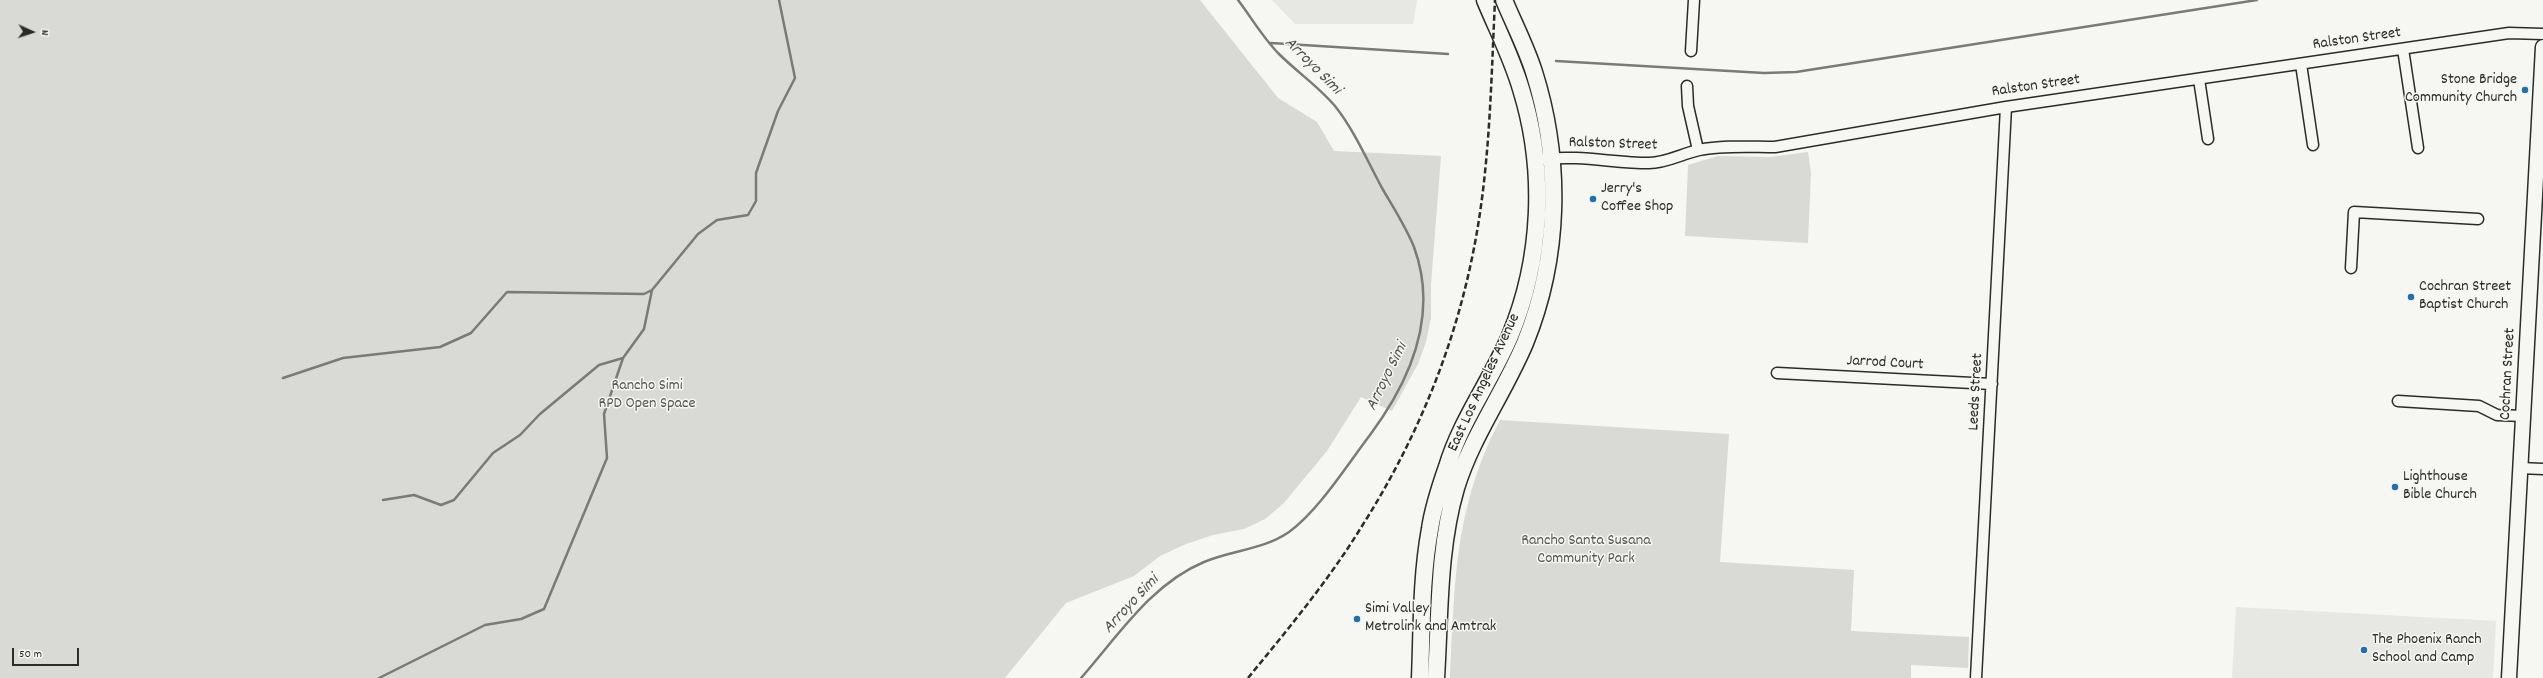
<!DOCTYPE html>
<html>
<head>
<meta charset="utf-8">
<style>
  body { margin:0 }
  #map { position:relative; width:2543px; height:678px; overflow:hidden; background:#f6f6f2; font-family:Dekko,sans-serif }
  canvas { display:block }
  .north { position:absolute; left:12px; top:12px; width:40px; height:40px; -webkit-text-stroke:3px #f6f6f2; paint-order:stroke; rotate:93deg; font-size:11px; font-weight:700; line-height:16px; text-align:center; color:#2b2b2b }
  .north::after { content:''; display:block; margin:auto; width:14px; height:18px; background:#2b2b2b; clip-path:polygon(50% 0,100% 100%,50% 72%,0 100%) }
  .scale { position:absolute; left:12px; top:648px; width:67px; height:18px; box-sizing:border-box; border:2px solid #2b2b2b; border-top:0; padding-left:5px; font-size:12px; line-height:14px; white-space:nowrap; color:#2b2b2b; -webkit-text-stroke:3px #f6f6f2; paint-order:stroke }
</style>
</head>
<body>
<div id="map">
<canvas width="2543" height="678"></canvas>
<div class="north">N</div>
<div class="scale">50 m</div>
</div>
<script>
const g = document.querySelector('canvas').getContext('2d');
g.lineJoin = 'round';
function fill(path, color) {
  g.fillStyle = color;
  g.fill(path, 'evenodd');
}
function stroke(path, color, width, dash) {
  g.strokeStyle = color;
  g.lineWidth = width;
  g.lineCap = dash ? 'butt' : 'round';
  g.setLineDash(dash || []);
  g.stroke(path);
}
function drawText(font, color, halo, rows, align = 'center') {
  g.font = font + ' Dekko,sans-serif';
  g.lineWidth = 3;
  g.setLineDash([]);
  g.textBaseline = 'middle';
  g.strokeStyle = halo;
  g.fillStyle = color;
  for (const [text, x, y, turn = 0] of rows) {
    g.save();
    g.translate(x, y);
    g.rotate((+turn || 0) * Math.PI / 180);
    g.textAlign = isNaN(turn) ? turn : align;
    if (halo) g.strokeText(text, 0, 0);
    g.fillText(text, 0, 0);
    g.restore();
  }
}
fill(new Path2D(`
  M1272 0H1417L1413 24H1295Z
  M2236 607 2496 621 2493 678H2232Z`), '#e7e7e3');
fill(new Path2D(`
  M0 0H1200L1278 98 1317 122 1334 151 1441 156 1431 284V318L1426 342 1418 364 1392 411 1361 397 1327 451 1283 504 1265 519 1244 529 1213 535 1186 544 1160 556 1134 576 1066 603 1005 678H0Z
  M1808 152 1811 173 1808 243 1685 236 1688 165 1718 156 1771 157Z
  M1500 420 1729 434 1720 562 1854 570 1851 631 1969 637 1968 668 1911 665V678H1450C1455 582 1454 508 1500 420Z`), '#d9d9d5');
stroke(new Path2D(`
  M1271 43 1448 54
  M1556 61 1764 73 1796 72 2257 0
  M283 378 343 358 440 347 471 333 507 292 644 294 652 290
  M383 500 414 495 441 505 454 500 493 453 520 435 540 414 599 365 623 358 644 329 652 290 698 234 717 220 748 215 756 201V173L778 111 795 78 779 0
  M379 678 485 625 521 619 544 609 607 458 604 414 623 358
  M1081 678C1118 636 1151 584 1204 562 1232 550 1263 550 1289 532 1319 510 1347 465 1370 435 1411 380 1439 315 1414 247 1406 227 1393 207 1382 188 1367 160 1354 130 1335 106 1318 86 1297 72 1279 54 1263 38 1251 17 1238 0`), '#7a7a78', 2.5);
const minor = new Path2D(`
  M2403 49 2418 148
  M1691 51 1694 0
  M2301 64 2313 145
  M2199 79 2208 139
  M1687 86 1688 106 1698 150
  M1545 159C1580 155 1614 163 1649 163 1667 163 1681 154 1699 150 1723 145 1750 147 1775 147L2006 107 2509 33 2543 34
  M2351 268 2354 212 2478 219
  M1777 373 1992 384
  M2398 401 2479 406 2497 415 2524 416
  M2520 468 2543 469
  M1976 678 2006 107`);
const secondary = new Path2D(`
  M2509 678 2543 47`);
const primary = new Path2D(`
  M1420 678C1422 629 1421 578 1430 529 1433 508 1440 487 1447 467 1461 420 1491 381 1510 336 1542 259 1546 169 1521 89 1512 58 1497 29 1485 0
  M1436 678C1440 615 1438 549 1456 488 1472 436 1504 393 1525 343 1560 257 1562 161 1534 72 1526 47 1514 24 1504 0`);
stroke(minor, '#2b2b2b', 13);
stroke(secondary, '#2b2b2b', 17);
stroke(primary, '#2b2b2b', 19);
stroke(minor, '#f6f6f2', 10);
stroke(secondary, '#f6f6f2', 14);
stroke(primary, '#f6f6f2', 16);
stroke(new Path2D(`
  M1248 678C1288 629 1329 580 1362 526 1416 441 1455 347 1474 248 1490 166 1491 83 1495 0`), '#2b2b2b', 2.5, [6, 3]);
for (const [x, y, r, color] of [
  [2525,90,4,"#1f6fb2"],
  [1593,199,4,"#1f6fb2"],
  [2411,297,4,"#1f6fb2"],
  [2395,487,4,"#1f6fb2"],
  [1357,619,4,"#1f6fb2"],
  [2364,650,4,"#1f6fb2"]
]) {
  const dot = new Path2D();
  dot.arc(x, y, r, 0, 2 * Math.PI);
  g.fillStyle = color;
  g.fill(dot);
  stroke(dot, '#f6f6f2', 1.5);
}
drawText('16px', '#2b2b2b', '#f6f6f2', [
  ["Ralston Street",2357,40,-8],
  ["Ralston Street",2036,87,-8],
  ["Ralston Street",1613,145,2],
  ["Jarrod Court",1885,364,3],
  ["Cochran Street",2509,374,-87],
  ["East Los Angeles Avenue",1485,383,-65],
  ["Leeds Street",1977,392,-87]
]);
drawText('16px', '#2b2b2b', '#f6f6f2', [
  ["Stone Bridge",2517,81,"right"],
  ["Community Church",2517,99,"right"],
  ["Jerry's",1601,190],
  ["Coffee Shop",1601,208],
  ["Cochran Street",2419,288],
  ["Baptist Church",2419,306],
  ["Lighthouse",2403,478],
  ["Bible Church",2403,496],
  ["Simi Valley",1365,610],
  ["Metrolink and Amtrak",1365,628],
  ["The Phoenix Ranch",2372,641],
  ["School and Camp",2372,659]
], 'left');
drawText('16px', '#565656', '#f6f6f2', [
  ["Rancho Simi",647,387],
  ["RPD Open Space",647,405],
  ["Rancho Santa Susana",1586,542],
  ["Community Park",1586,560]
]);
drawText('italic 17px', '#525251', '#f6f6f2', [
  ["Arroyo Simi",1312,67,45],
  ["Arroyo Simi",1388,377,-64],
  ["Arroyo Simi",1132,605,-47]
]);
</script>
</body>
</html>
